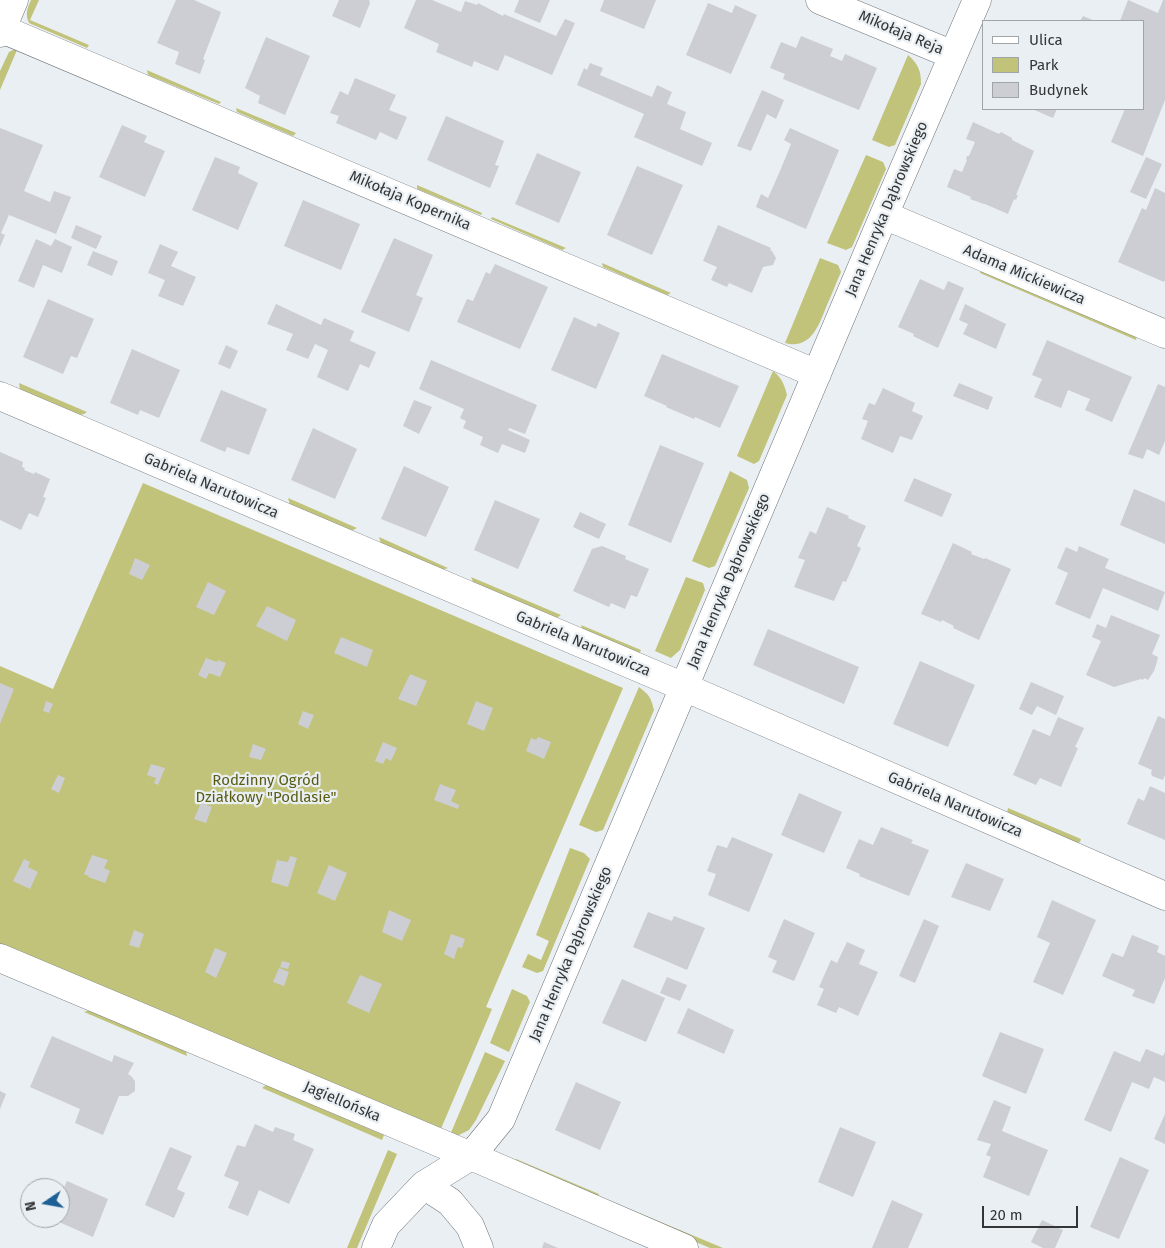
<!DOCTYPE html>
<html>
<head>
<meta charset="utf-8">
<style>
  body { margin:0 }
  #map { position:relative; width:1165px; height:1248px; overflow:hidden; background:#e9eff3; font-family:"Fira Sans",sans-serif }
  canvas { display:block }
  .legend { position:absolute; left:982px; top:20px; width:162px; height:90px; box-sizing:border-box; background:#e9eff3; border:1px solid #a0a5a8; margin:0; padding:6px 9px; list-style:none; font-size:15px; color:#333537 }
  .legend li { display:flex; align-items:center; gap:10px; height:25px }
  .legend b { width:25px; border:1px solid #a0a5a8 }
  .north { position:absolute; left:20px; top:1178px; width:50px; height:50px; box-sizing:border-box; background:#e9eff3; border:1px solid #a0a5a8; border-radius:50%; rotate:258deg; font-size:14px; font-weight:700; line-height:20px; text-align:center; color:#333537 }
  .north::after { content:''; display:block; margin:auto; width:18px; height:22px; background:#1e5f95; clip-path:polygon(50% 0,100% 100%,50% 72%,0 100%) }
  .scale { position:absolute; left:982px; top:1206px; width:96px; height:22px; box-sizing:border-box; border:2px solid #333537; border-top:0; padding-left:6px; font-size:15px; line-height:18px; white-space:nowrap; color:#333537; -webkit-text-stroke:4px #e9eff3; paint-order:stroke }
</style>
</head>
<body>
<div id="map">
<canvas width="1165" height="1248"></canvas>
<ul class="legend">
<li><b style="height:6px;background:#fff"></b>Ulica</li>
<li><b style="height:14px;background:#c0c379"></b>Park</li>
<li><b style="height:14px;background:#cdced4"></b>Budynek</li>
</ul>
<div class="north">N</div>
<div class="scale">20 m</div>
</div>
<script>
const g = document.querySelector('canvas').getContext('2d');
g.lineJoin = 'round';
function fill(path, color) {
  g.fillStyle = color;
  g.fill(path, 'evenodd');
}
function stroke(path, color, width, dash) {
  g.strokeStyle = color;
  g.lineWidth = width;
  g.lineCap = dash ? 'butt' : 'round';
  g.setLineDash(dash || []);
  g.stroke(path);
}
function drawText(font, color, halo, rows, align = 'center') {
  g.font = font + ' "Fira Sans",sans-serif';
  g.lineWidth = 4.5;
  g.setLineDash([]);
  g.textBaseline = 'middle';
  g.strokeStyle = halo;
  g.fillStyle = color;
  for (const [text, x, y, turn = 0] of rows) {
    g.save();
    g.translate(x, y);
    g.rotate((+turn || 0) * Math.PI / 180);
    g.textAlign = isNaN(turn) ? turn : align;
    if (halo) g.strokeText(text, 0, 0);
    g.fillText(text, 0, 0);
    g.restore();
  }
}
fill(new Path2D(`
  M31 0H39L30 20 89 45 87 48 29 23C25 14 27 9 31 0Z
  M13 50H17L0 90V71L9 52Z
  M908 55C918 64 921 70 921 84L895 145 889 147 872 140Z
  M147 70 149 71 221 102 219 104 148 75Z
  M236 108 296 133 293 136 237 112Z
  M866 155 883 162 886 169 852 247 846 250 827 243Z
  M417 185 482 213 481 215 417 189Z
  M492 217 566 248 562 250 491 219Z
  M820 258 838 265 841 272C836 283 832 294 827 305 819 325 811 350 785 343Z
  M602 263 671 293 667 295 603 267Z
  M982 267 1137 335 1136 340 980 273Z
  M773 371C782 378 784 384 787 395L759 461 754 464 737 456Z
  M19 383 87 412 84 414 80 415 20 390Z
  M730 471 747 480 749 488 715 566 709 568 692 561Z
  M143 483 623 688 486 1007 492 1009 440 1131 0 945V666L53 689Z
  M288 498 357 528 351 531 290 505Z
  M379 537 448 568 442 570 381 544Z
  M471 577 561 615 557 618H554L474 584Z
  M686 577 703 583 705 590 680 650 671 658 655 651Z
  M581 625 641 650 639 655 583 631Z
  M639 687C649 695 651 697 654 710L603 830 596 832 579 825Z
  M1008 808 1081 839 1080 842 1077 843 1007 813Z
  M570 848 584 853 590 859 543 971 537 973 522 967 528 954 541 960 549 941 536 935Z
  M512 989 527 996 530 1002 509 1052 490 1043Z
  M90 1010 186 1051 187 1056 84 1012Z
  M485 1052 505 1061 476 1120 469 1130 457 1136 450 1135Z
  M266 1085 384 1135 382 1140 262 1088Z
  M388 1150 397 1154 357 1248H347Z
  M516 1159 599 1194 597 1199 515 1162Z
  M613 1202 723 1248H710L611 1206Z`), '#c0c379');
fill(new Path2D(`
  M176 0H194L221 12 203 59 205 60 200 74 175 64 179 52 157 43Z
  M339 0H369L370 3 360 28 332 16Z
  M416 0H432L461 12 465 1 477 5 478 3 503 16 504 14 556 36 565 19 575 23 552 75 505 55 498 71 474 61 472 67 436 52 439 44 404 28Z
  M519 0H550L540 23 514 12Z
  M604 0H656L644 29 600 11Z
  M1128 0 1158 13 1163 0H1165V100L1143 156 1111 142 1125 109H1144V21H1120Z
  M708 3 732 13 735 5 757 15 731 74 686 55Z
  M1083 16 1095 21H1080Z
  M801 36 833 49 830 56 842 61 845 54 877 68 859 110 783 79 785 74 770 68 781 42 796 48Z
  M266 37 310 56 285 115 258 103 260 96 245 88Z
  M590 63 603 68 600 75 652 97 657 85 672 92 667 104 686 112 680 129 712 143 702 166 634 137 644 114 577 85 584 68 587 70Z
  M355 78 396 95 389 110 407 117 397 140 380 132 376 140 336 123 339 116 330 113 340 91 348 95Z
  M762 90 784 100 776 119 767 114 751 151 737 146Z
  M1032 109H1057L1053 118Z
  M446 116 504 141 495 165 499 166 490 188 427 160Z
  M973 122 999 134 1001 132 1012 138V140L1034 151 1016 195H1018L1016 200 1014 199 1008 214 985 204H984L970 199 971 197 947 187 954 169 962 172 967 160 966 159 967 156H969L975 142 966 139Z
  M122 125 147 136 144 142 165 151 145 197 99 177Z
  M0 128 43 145 24 191 50 202 54 191 71 197 56 234 9 215 1 233 5 235 0 247Z
  M790 128 839 150 806 229 756 207 761 194 768 198 780 171 791 144 784 140Z
  M537 153 581 172 559 223 515 204Z
  M215 157 240 167 238 173 258 183 238 230 192 210Z
  M1146 157 1162 164 1146 199 1130 192Z
  M637 166 683 185 652 255 607 235Z
  M1155 188 1165 193V280L1164 282 1118 262 1142 208 1146 210Z
  M303 200 360 224 341 270 284 246Z
  M76 225 102 236 96 249 71 238Z
  M718 225 771 248 770 250 772 251 776 258 773 265 763 267 752 293 729 283 727 287 711 280 717 267 703 261Z
  M394 238 433 255 416 295 423 298 409 332 361 312Z
  M36 239 51 246 55 239 72 247 62 273 43 265 34 288 18 281Z
  M160 244 178 252 171 266 196 277 183 306 158 296 165 280 148 273Z
  M93 251 118 261 112 276 87 265Z
  M495 264 548 287 520 349 457 322 467 299 473 301 486 272 490 274Z
  M920 279 944 290 948 281 964 288 938 348 913 336 914 334 898 327Z
  M48 299 94 319 77 358 71 356 63 374 23 357Z
  M276 304 321 325 324 318 354 331 350 341 376 352 369 368 360 364 348 391 317 377 328 350 315 344 308 359 286 350 293 334 267 324Z
  M965 304 1006 324 996 349 963 334 968 324 959 320Z
  M574 317 596 327 598 323 620 333 596 389 551 370Z
  M1047 340 1132 377 1112 422 1085 410 1090 399 1068 390 1061 408 1034 397 1042 379 1032 375Z
  M226 345 238 351 230 369 218 364Z
  M132 349 180 370 159 418 140 410 138 415 110 403Z
  M662 354 739 386 720 428 695 417 694 419 666 407 667 406 644 396Z
  M431 360 537 405 525 434 509 428 508 430 530 440 525 453 502 444 498 453 480 445 483 437 463 428 466 421 460 418 464 409 419 389Z
  M959 383 993 397 988 410 953 396Z
  M1158 384 1165 387V441L1159 455 1147 449 1143 459 1128 454Z
  M883 388 915 403 912 411 923 416 912 440 900 436 893 453 861 439 868 421 862 419 869 403 875 405Z
  M221 390 267 409 249 455 227 447 225 452 200 441Z
  M414 400 432 407 419 434 403 426Z
  M313 428 357 449 335 499 291 480Z
  M660 445 704 463 671 543 628 525Z
  M0 452 23 462 22 467 25 468 24 470 34 474 35 472 50 479 43 497 46 498 38 517 29 513 21 530 0 520Z
  M404 466 449 487 426 537 381 519Z
  M914 478 952 494 942 517 904 501Z
  M1134 489 1165 502V544L1120 525Z
  M495 500 540 519 518 569 474 550Z
  M827 507 849 516 848 518 866 526 857 546 861 548 846 582 843 581 834 601 794 587 805 560 798 558 810 531 816 534Z
  M580 512 606 524 599 539 573 527Z
  M953 543 972 552 971 554 984 559 985 558 1011 569 979 640 953 628 954 626 942 620 941 622 921 614Z
  M602 546 626 556 625 559 649 569 637 597 631 595 625 609 611 603 609 607 573 591 592 549Z
  M1079 546 1109 559 1105 568 1165 592 1158 611 1103 588 1090 619 1055 604 1068 573 1057 568 1066 547 1077 552Z
  M135 558 150 565 142 580 129 574Z
  M208 582 226 591 214 615 196 607Z
  M267 606 296 620 287 641 256 626Z
  M1111 615 1160 635 1152 654 1158 657 1156 665 1154 671 1148 680 1144 678 1143 680 1141 679 1114 687 1086 675 1101 641 1092 637 1097 624 1106 628Z
  M768 629 859 667 844 704 753 665Z
  M341 637 373 650 367 667 334 653Z
  M206 658 217 662 218 660 226 663 220 677 209 673 206 679 198 675Z
  M920 661 975 685 948 747 893 724Z
  M410 674 427 681 416 706 398 699Z
  M1031 682 1064 696 1056 715 1037 706 1032 715 1019 709Z
  M0 683 14 689 0 724Z
  M46 701 53 704 49 713 43 711Z
  M476 701 493 708 484 731 467 724Z
  M303 711 314 715 308 729 298 724Z
  M1158 716 1165 719V775L1163 780 1152 776 1151 773 1152 770 1138 764Z
  M1058 717 1084 728 1075 747 1078 748 1061 787 1040 778 1036 785 1013 775 1033 729 1050 736Z
  M538 737 551 742 544 759 526 751 531 738 536 740Z
  M383 742 397 748 391 761 386 758 383 764 375 761Z
  M253 744 266 749 261 760 249 757Z
  M151 764 165 768 158 785 154 783 156 778 147 775Z
  M58 775 65 778 59 793 51 789Z
  M440 784 456 790 451 801 459 805 458 809 434 800Z
  M1150 786 1165 793V840L1127 824 1138 798 1144 801Z
  M799 793 842 812 824 853 781 835Z
  M201 803 212 807 206 823 194 819Z
  M881 827 913 840 911 843 929 850 909 896 859 876 860 874 846 868 859 839 873 845Z
  M732 837 773 854 749 912 708 895 716 874 707 871 717 845 727 848Z
  M92 855 108 860 104 868 110 871 105 883 88 877 89 876 84 874Z
  M290 856 297 858 288 887 271 882 277 860 288 862Z
  M24 859 30 862 28 867 38 872 30 889 13 881Z
  M966 863 1004 879 990 911 951 897Z
  M329 865 347 873 335 901 317 893Z
  M1052 900 1096 920 1063 995 1033 982 1050 943 1037 937Z
  M389 910 411 920 402 941 382 932Z
  M648 912 672 921 674 916 705 928 687 970 633 947Z
  M784 919 815 933 794 981 772 972 777 961 768 957Z
  M924 919 939 926 915 983 899 976Z
  M134 930 144 934 139 948 129 945Z
  M451 934 465 939 462 948 458 947 454 959 444 954Z
  M1132 935 1159 946 1157 952 1165 956V978L1154 1004 1132 996 1135 990 1102 976 1112 953 1123 957Z
  M847 942 865 950 859 964 878 972 858 1016 839 1007 836 1013 817 1005 824 989 819 987 831 960 837 963Z
  M215 948 227 953 216 978 205 972Z
  M282 961 290 963 288 969 280 967Z
  M279 968 289 972 284 986 273 982Z
  M360 975 382 984 369 1013 347 1003Z
  M667 977 687 985 680 1001 660 993Z
  M622 979 665 998 646 1042 602 1023Z
  M688 1008 734 1030 724 1054 677 1033Z
  M1000 1032 1044 1049 1026 1094 982 1076Z
  M52 1036 112 1062 114 1055 134 1063 128 1074 131 1076 135 1081V1091L128 1096H119L103 1135 75 1123 80 1109 30 1087Z
  M1146 1049 1163 1056 1165 1052V1082L1154 1077 1149 1089 1132 1082 1111 1132 1084 1120 1114 1051 1140 1062Z
  M576 1082 621 1102 600 1150 555 1130Z
  M0 1091 6 1094 0 1109Z
  M994 1100 1011 1107 1002 1131 1048 1150 1029 1196 983 1177 991 1157 986 1155 991 1144 977 1140Z
  M1165 1114V1144L1154 1139Z
  M255 1124 273 1132 275 1127 295 1134 293 1140 314 1149 289 1204 259 1190 248 1216 228 1208 239 1182 224 1176 237 1145 245 1147Z
  M840 1127 876 1142 853 1197 818 1182Z
  M170 1147 192 1156 177 1189 185 1193 174 1218 145 1205Z
  M1120 1157 1149 1170 1119 1239 1090 1227Z
  M67 1181 108 1199 93 1237 50 1218H60V1196Z
  M892 1200 923 1214 908 1248H872Z
  M1042 1220 1063 1230 1055 1248H1043L1031 1242Z
  M544 1242 558 1248H542Z`), '#cdced4');
const minor = new Path2D(`
  M820 0 953 55
  M2 29 817 374
  M0 33 14 0
  M884 215 1165 334
  M0 396 684 687 1165 896
  M0 958 471 1156 684 1248
  M424 1185 450 1202 470 1226 479 1248
  M376 1248 386 1225 424 1185 471 1156 501 1119 884 215 977 0`);
stroke(minor, '#707579', 29);
stroke(minor, '#fff', 28);
drawText('15px', '#333537', '#e9eff3', [
  ["Mikołaja Reja",901,33,23],
  ["Mikołaja Kopernika",410,201,23],
  ["Jana Henryka Dąbrowskiego",887,209,-67],
  ["Adama Mickiewicza",1024,275,23],
  ["Gabriela Narutowicza",211,486,23],
  ["Jana Henryka Dąbrowskiego",729,581,-67],
  ["Gabriela Narutowicza",583,644,23],
  ["Gabriela Narutowicza",955,805,23],
  ["Jana Henryka Dąbrowskiego",571,954,-67],
  ["Jagiellońska",342,1102,23]
]);
drawText('15px', '#5b5c14', '#e9eff3', [
  ["Rodzinny Ogród",266,781],
  ["Działkowy \"Podlasie\"",266,798]
]);
</script>
</body>
</html>
